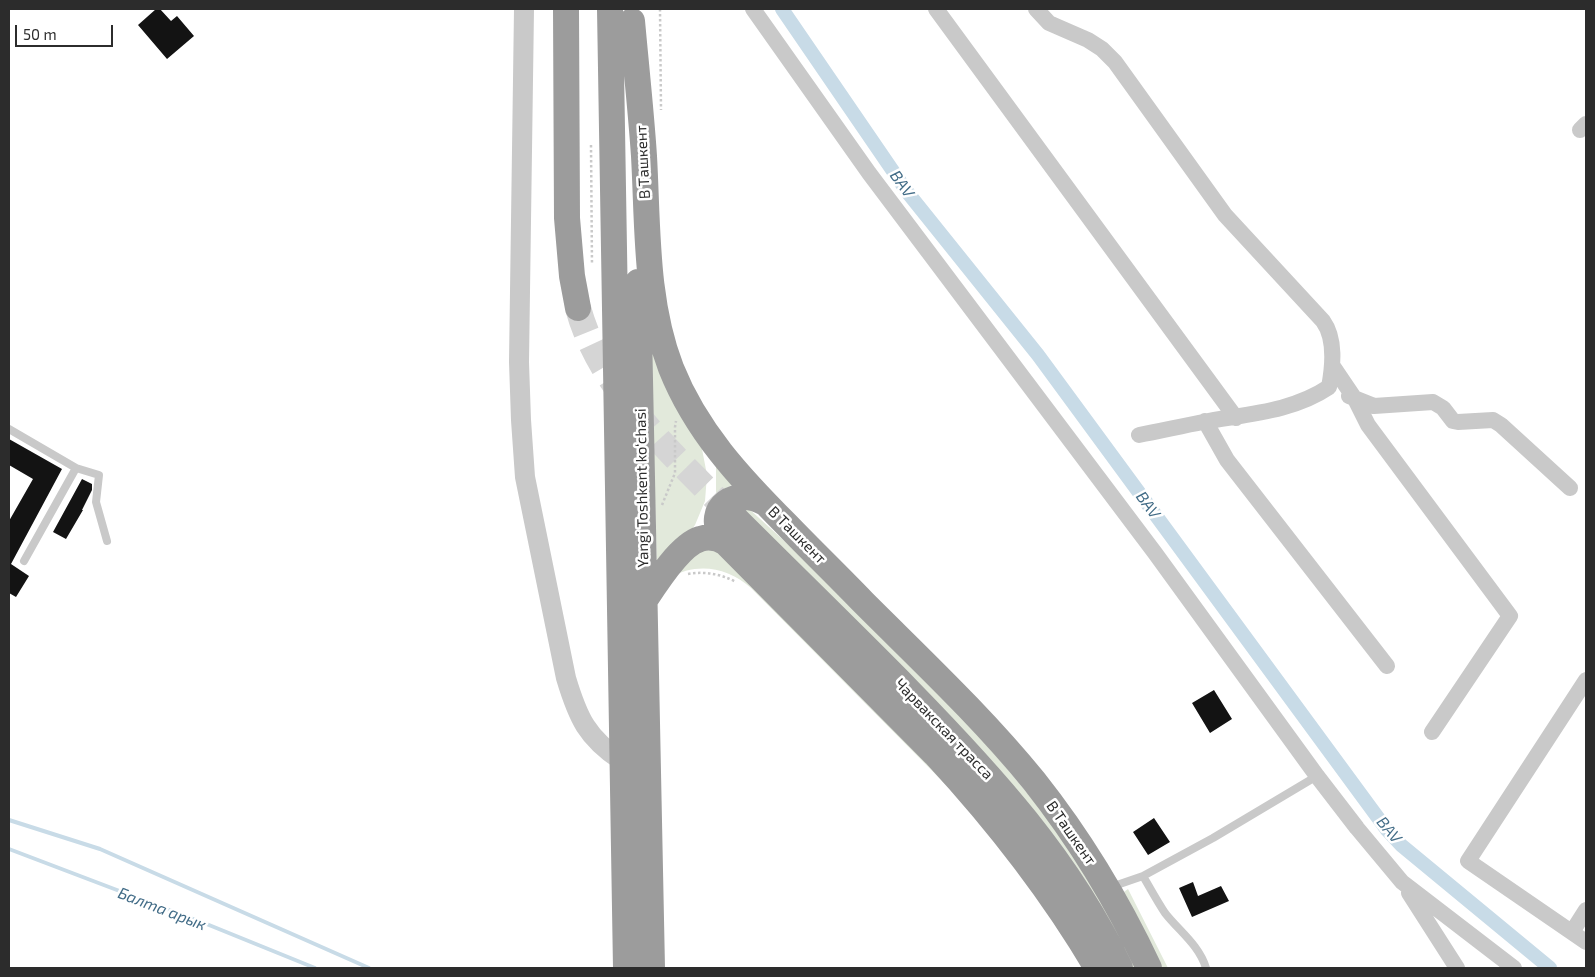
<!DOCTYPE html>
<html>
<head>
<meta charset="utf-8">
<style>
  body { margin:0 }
  #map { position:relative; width:1595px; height:977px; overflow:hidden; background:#fff; font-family:"Exo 2",sans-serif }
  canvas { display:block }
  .frame { position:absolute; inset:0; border:10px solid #2c2c2c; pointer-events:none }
  .scale { position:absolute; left:15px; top:25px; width:98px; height:22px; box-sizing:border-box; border:2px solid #2c2c2c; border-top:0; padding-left:6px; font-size:15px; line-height:18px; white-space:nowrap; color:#2c2c2c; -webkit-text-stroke:4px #fff; paint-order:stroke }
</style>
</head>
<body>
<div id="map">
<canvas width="1595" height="977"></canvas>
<div class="frame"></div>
<div class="scale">50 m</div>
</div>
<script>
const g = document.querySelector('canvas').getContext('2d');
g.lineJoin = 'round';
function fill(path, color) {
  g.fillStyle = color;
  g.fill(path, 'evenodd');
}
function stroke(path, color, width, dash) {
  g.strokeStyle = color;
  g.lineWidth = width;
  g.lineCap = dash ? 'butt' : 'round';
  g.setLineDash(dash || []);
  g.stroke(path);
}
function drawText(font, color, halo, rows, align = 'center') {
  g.font = font + ' "Exo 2",sans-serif';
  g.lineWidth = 5;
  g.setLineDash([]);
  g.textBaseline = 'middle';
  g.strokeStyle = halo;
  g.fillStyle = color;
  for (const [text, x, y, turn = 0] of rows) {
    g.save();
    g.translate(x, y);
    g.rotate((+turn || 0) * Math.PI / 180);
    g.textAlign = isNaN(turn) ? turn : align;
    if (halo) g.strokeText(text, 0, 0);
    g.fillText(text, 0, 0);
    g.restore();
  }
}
fill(new Path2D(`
  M650 328 702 449 707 475 705 501 695 525 688 535 657 568Z
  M716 467 732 485 716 493Z
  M747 507 847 598 962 714 1069 844 1140 968H1129L743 508Z
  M708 543 717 545 725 552 923 754 975 810 1042 899 1087 968H1084L1029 885 959 798 751 588C727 567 697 562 669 578L699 545Z
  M1128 889 1168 968H1158L1121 894Z`), '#e2e9db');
stroke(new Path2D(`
  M9 820 100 849 369 968
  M9 849 209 925 315 968`), '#c8dbe7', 4);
stroke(new Path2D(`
  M782 9 908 193 1038 355 1387 830 1401 845 1550 968`), '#c8dbe7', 14);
fill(new Path2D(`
  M156 9H160L171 21 177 16 194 36 167 59 138 25Z
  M9 439 62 469 11 564 29 576 16 597 9 593V521L33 479 9 465Z
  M82 479 92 484V490L82 510H83L66 539 53 532Z
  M1214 690 1232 719 1210 733 1192 703Z
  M1154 818 1170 842 1148 855 1133 832Z
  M1193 882 1198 896 1221 886 1229 901 1192 917 1179 888Z`), '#131313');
stroke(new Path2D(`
  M578 308C601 392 675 456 734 517`), '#d5d5d5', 26, [26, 13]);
stroke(new Path2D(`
  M660 9 661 110
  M591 145 592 265
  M662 505 675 473V427L676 421
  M688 574C705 571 721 574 736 582`), '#c9c9c9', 2.5, [2.5, 2.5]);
stroke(new Path2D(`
  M9 429 76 468 24 561
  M76 468 99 475 96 502 107 541
  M1143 876C1150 888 1157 901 1165 913 1179 931 1199 945 1206 968
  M1111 887 1143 876 1213 838 1317 776`), '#c9c9c9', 8);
stroke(new Path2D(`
  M753 9 869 173 1155 553 1317 776 1357 828 1402 882 1514 968
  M936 9 1236 418
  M1036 9 1049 23 1088 40 1102 49 1115 62 1225 215 1323 321C1336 339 1333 366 1329 387 1292 412 1246 414 1203 422 1182 426 1160 431 1139 435
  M1580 130 1586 124
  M1332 365 1355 399 1368 425 1510 616 1432 732
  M1349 396 1374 406 1433 402 1443 408 1453 421 1458 422 1493 420 1501 425 1570 488
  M1205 421 1227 460 1387 666
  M1586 680 1468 861 1586 942
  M1409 893 1457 968
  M1572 932 1586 910`), '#c9c9c9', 16);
stroke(new Path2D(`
  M524 9 519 362 521 420 525 477 566 678C578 718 587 738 622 761`), '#c9c9c9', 20);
stroke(new Path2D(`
  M566 9 567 218 572 276 578 308
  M610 9 626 968
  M632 21C636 66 641 111 644 156 648 227 645 300 671 368 696 431 740 478 787 525 812 551 838 576 863 602 921 660 982 717 1034 781 1080 839 1118 902 1149 968
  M638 282 652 968
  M765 503C736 486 704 507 722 539L935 754C996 820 1051 890 1097 968
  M734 517C792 575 851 632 908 690 990 774 1070 861 1120 968
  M645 600C656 583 680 545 700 539 709 536 718 538 726 543`), '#9c9c9c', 26);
drawText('15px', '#2c2c2c', '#fff', [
  ["В Ташкент",643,162,-93],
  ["Yangi Toshkent ko‘chasi",642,488,-91],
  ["В Ташкент",797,535,45],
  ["Чарвакская трасса",944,729,46],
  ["В Ташкент",1071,833,55]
]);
drawText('italic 16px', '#426c87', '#fff', [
  ["BAV",902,184,55],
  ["BAV",1148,505,54],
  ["BAV",1389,830,50],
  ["Балта арык",162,909,21]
]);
</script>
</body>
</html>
